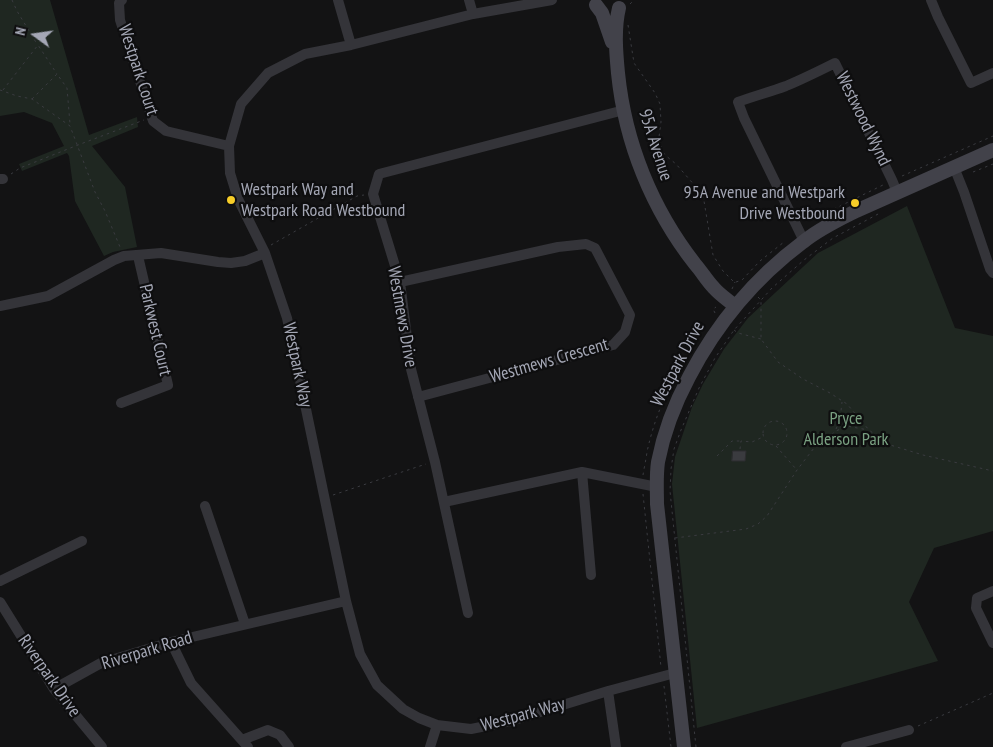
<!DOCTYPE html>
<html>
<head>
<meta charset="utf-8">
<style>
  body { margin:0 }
  #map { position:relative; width:993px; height:747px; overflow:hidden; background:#131314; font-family:"PT Sans Narrow",sans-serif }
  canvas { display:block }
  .north { position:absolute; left:10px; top:10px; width:50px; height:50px; -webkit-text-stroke:4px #0e0e0f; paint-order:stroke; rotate:284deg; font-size:14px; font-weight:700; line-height:20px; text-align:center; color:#a4a7b5 }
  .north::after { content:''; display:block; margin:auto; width:18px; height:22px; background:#a4a7b5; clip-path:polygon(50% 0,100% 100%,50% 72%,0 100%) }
</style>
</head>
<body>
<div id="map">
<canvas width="993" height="747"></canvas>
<div class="north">N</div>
</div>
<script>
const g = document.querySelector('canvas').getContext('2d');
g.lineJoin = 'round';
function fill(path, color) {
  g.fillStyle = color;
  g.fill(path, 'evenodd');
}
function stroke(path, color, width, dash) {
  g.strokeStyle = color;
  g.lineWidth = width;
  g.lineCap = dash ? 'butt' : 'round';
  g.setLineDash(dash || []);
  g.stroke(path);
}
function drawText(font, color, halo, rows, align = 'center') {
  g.font = font + ' "PT Sans Narrow",sans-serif';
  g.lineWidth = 4.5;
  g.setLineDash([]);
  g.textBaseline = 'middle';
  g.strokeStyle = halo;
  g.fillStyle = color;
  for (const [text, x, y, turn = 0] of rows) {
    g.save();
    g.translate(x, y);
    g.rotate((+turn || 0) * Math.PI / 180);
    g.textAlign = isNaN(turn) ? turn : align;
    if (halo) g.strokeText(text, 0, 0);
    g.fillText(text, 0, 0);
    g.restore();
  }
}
fill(new Path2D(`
  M0 0H50L89 135 137 117 138 127 92 146 125 187 137 247 113 252 104 256 75 201 69 156 67 153 22 171 19 164 64 146 52 123 24 112 0 116Z
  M907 206 955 328 993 336V531L934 548 909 602 938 661 697 728 672 484 675 457 692 407 703 384 724 349 748 318 818 253Z`), '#1f2721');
const building = new Path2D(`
  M733 451H746L745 461H732Z`);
fill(building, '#3a3b3f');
stroke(building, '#2d2d30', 1);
stroke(new Path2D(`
  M12 0 17 11 37 44
  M630 4 634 0
  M628 25 634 63 655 93 660 104 661 122 659 137 662 150 665 155 676 164 703 195 713 255 723 271 734 282
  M0 90 17 96 32 99 70 126 95 192 105 211 120 247
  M3 90 38 45 57 74
  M32 99 57 74 67 88 70 124
  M973 172 993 164
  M11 174 20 168 78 145 144 120
  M902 176 993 136
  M828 212 885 184
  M271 245 357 196 364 195
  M736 282 742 280 760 261 784 242
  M732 289 735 282
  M758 297 761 300V339L778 362 803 379 830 393 847 404 869 430 887 444 923 455 993 471
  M715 313 713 309 716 307
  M734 330 738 333 761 339
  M763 433a12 12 0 1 1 24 0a12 12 0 1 1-24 0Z
  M836 429 840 420 842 402
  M776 446 796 469
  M740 449 741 441 752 442 763 437
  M717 456 732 441H740
  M643 475C644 468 646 460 647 452 655 414 672 377 694 345
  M643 494 661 667
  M333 495 426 464
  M675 538 746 529 758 524 767 516 797 470 814 448 836 431 847 426 868 430
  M664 686 671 747
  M918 726 993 693
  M696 747 670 491 671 469 674 449 681 430 699 388 715 358 734 330 772 288 804 260 833 238 880 213`), '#3a3b40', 1, [2.5, 4]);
stroke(new Path2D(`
  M122 0 119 3 120 20 153 121 166 131 229 146
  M338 0 351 45
  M469 0 473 14
  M552 0 473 14 351 45 305 54 268 73 241 104 229 146 230 173 238 199 265 253 287 318 346 601 360 654 377 685 403 709 419 718 437 725 471 729 511 721 608 691 675 673
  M931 0 938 17 971 83 993 73
  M954 167 964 192 990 269 993 273
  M0 179H3
  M804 241 744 118 738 102C754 96 770 92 786 86 803 79 819 71 835 63L892 180 897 192
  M400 282 558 247 586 244 595 248 630 315 625 332 613 345 418 397
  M0 306 48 296 114 260 124 256 161 253 218 262 231 263 245 261 265 253
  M121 403 168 385 138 256
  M582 472 591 575
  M444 502 582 472 657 487
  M205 506 245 624
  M0 581 82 541
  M993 591 977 598 976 608 993 643
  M0 602 54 689 102 747
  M468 613 435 462 411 369 400 282 373 194 379 174 624 110
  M171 642 191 683 248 747
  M54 689 101 663 171 642 346 601
  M608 691 616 747
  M242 740 268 730 280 735 289 747
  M430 747 437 725
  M846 747 909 730`), '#343439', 10);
stroke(new Path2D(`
  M596 5 602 13 612 42
  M619 8C614 29 616 52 618 73 625 143 652 209 695 264 702 272 707 281 714 288 720 295 728 300 735 306
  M684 747 657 504C657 490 656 476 658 462 664 431 674 405 689 377 717 323 755 278 803 242 819 229 838 220 856 211L993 150`), '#42424a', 14);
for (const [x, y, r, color] of [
  [231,200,5,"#f7cd28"],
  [855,203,5,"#f7cd28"]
]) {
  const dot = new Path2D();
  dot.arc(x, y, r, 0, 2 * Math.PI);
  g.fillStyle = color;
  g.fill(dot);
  stroke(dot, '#0e0e0f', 2);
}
drawText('18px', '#a4a7b5', '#0e0e0f', [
  ["Westpark Court",138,70,72],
  ["Westwood Wynd",863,119,64],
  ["95A Avenue",655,145,72],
  ["Westmews Drive",402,317,80],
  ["Parkwest Court",155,330,77],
  ["Westmews Crescent",549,361,-16],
  ["Westpark Drive",678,364,-62],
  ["Westpark Way",297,365,78],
  ["Riverpark Road",147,651,-17],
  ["Riverpark Drive",49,676,55],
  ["Westpark Way",523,715,-15]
]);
drawText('18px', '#a4a7b5', '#0e0e0f', [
  ["Westpark Way and",241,190],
  ["Westpark Road Westbound",241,211],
  ["95A Avenue and Westpark",845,193,"right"],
  ["Drive Westbound",845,214,"right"]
], 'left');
drawText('18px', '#7aa182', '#0e0e0f', [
  ["Pryce",846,419],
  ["Alderson Park",846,440]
]);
</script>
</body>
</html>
